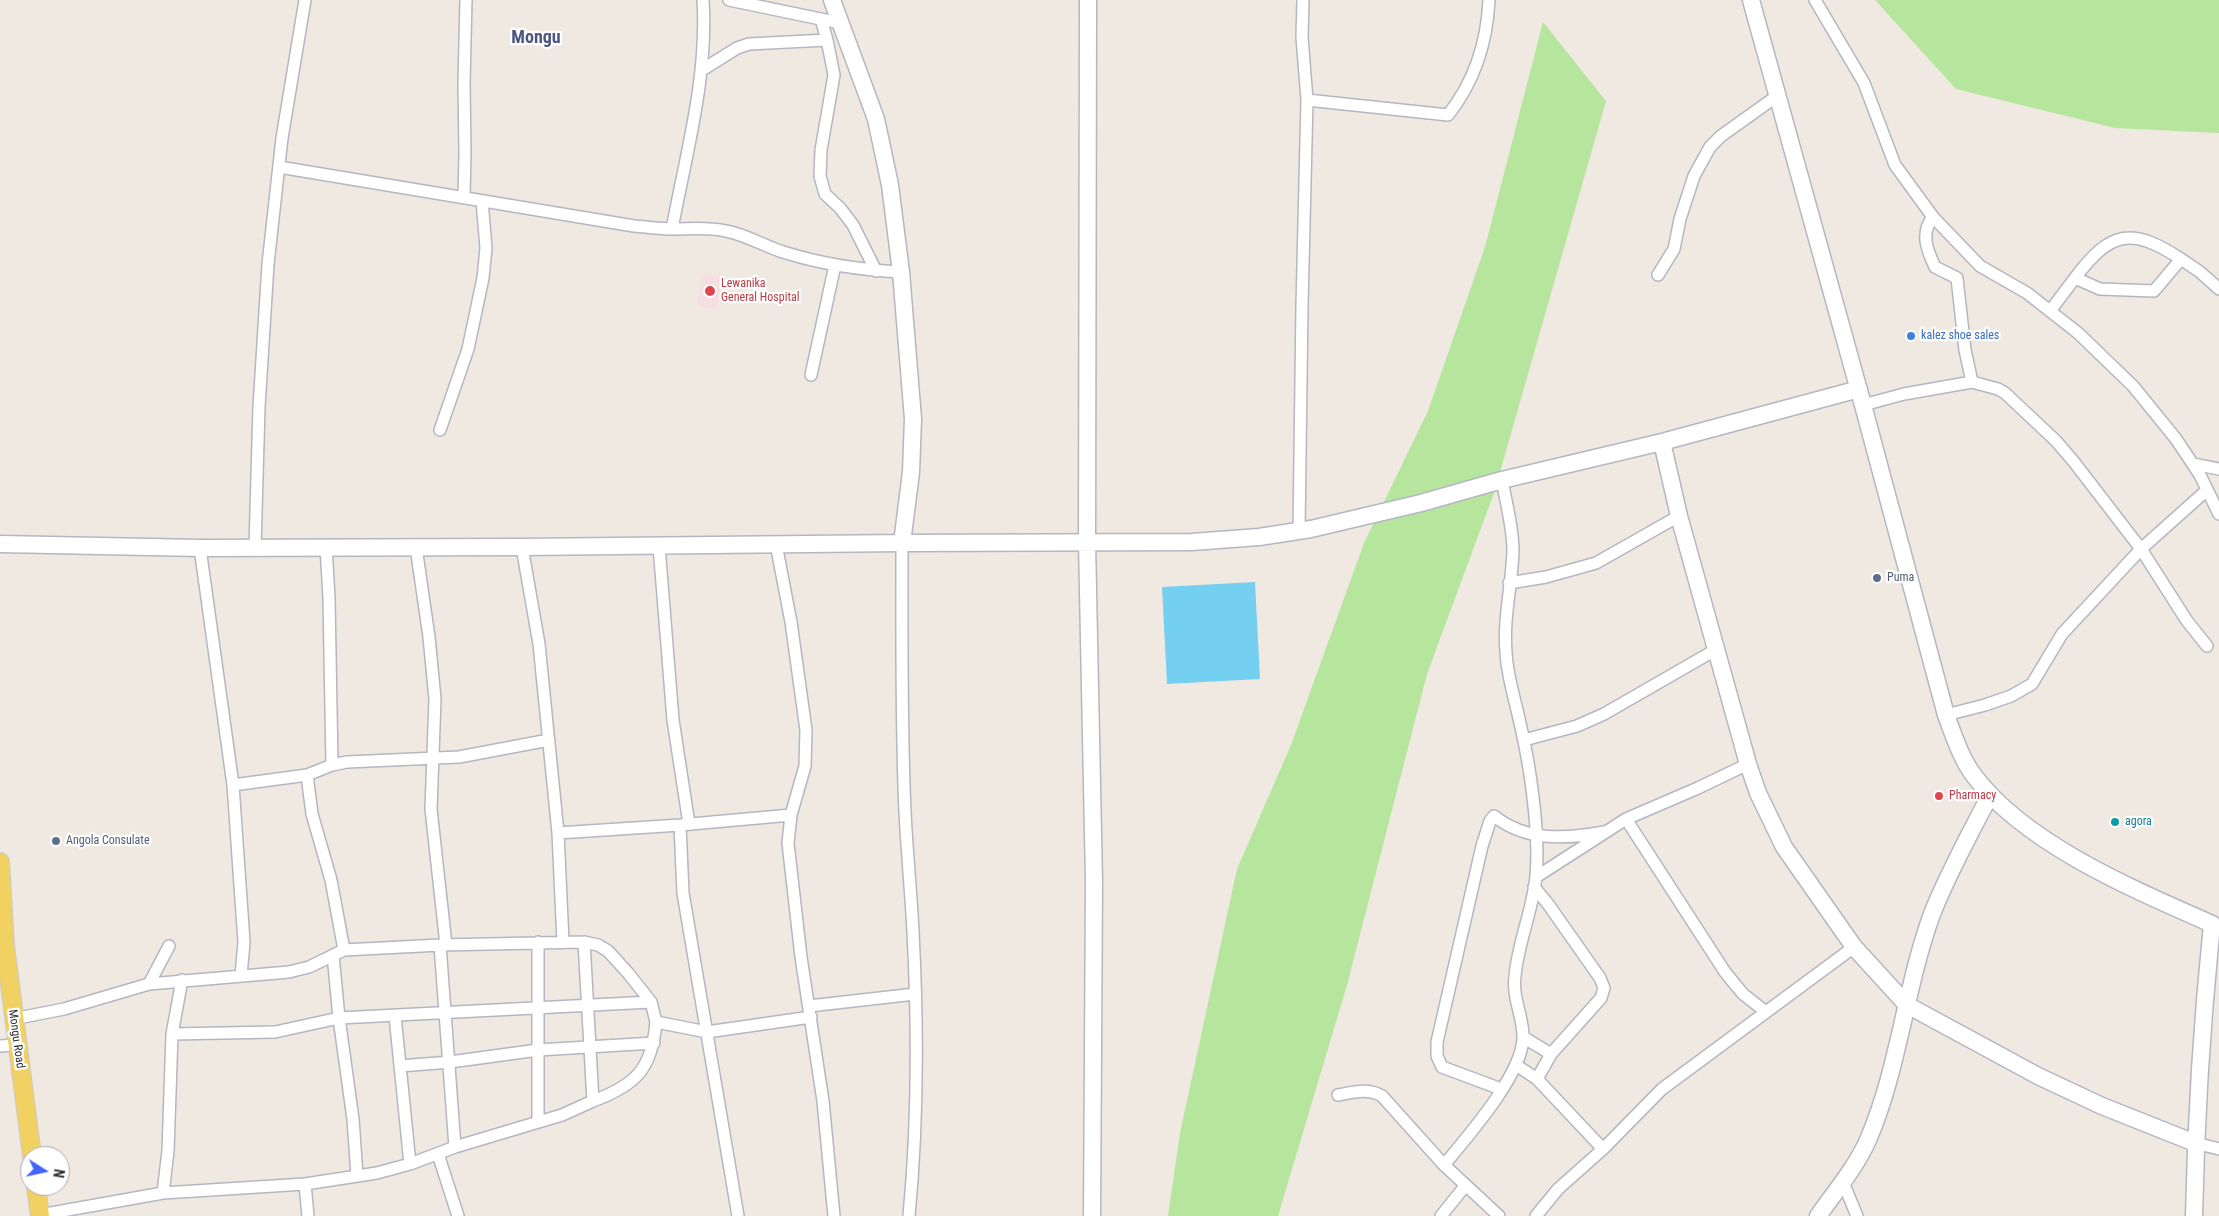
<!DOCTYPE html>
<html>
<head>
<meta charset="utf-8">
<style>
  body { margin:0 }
  #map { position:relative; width:2219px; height:1216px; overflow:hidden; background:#efe9e1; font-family:"Roboto Condensed",sans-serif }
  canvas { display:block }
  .north { position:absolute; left:20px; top:1146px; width:50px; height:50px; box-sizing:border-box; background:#fff; border:1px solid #ababab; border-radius:50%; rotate:100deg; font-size:14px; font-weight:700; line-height:20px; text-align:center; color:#2e2e2e }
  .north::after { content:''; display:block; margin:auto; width:18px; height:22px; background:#4264fb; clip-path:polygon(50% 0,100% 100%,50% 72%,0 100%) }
</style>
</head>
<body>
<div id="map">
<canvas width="2219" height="1216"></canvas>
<div class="north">N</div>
</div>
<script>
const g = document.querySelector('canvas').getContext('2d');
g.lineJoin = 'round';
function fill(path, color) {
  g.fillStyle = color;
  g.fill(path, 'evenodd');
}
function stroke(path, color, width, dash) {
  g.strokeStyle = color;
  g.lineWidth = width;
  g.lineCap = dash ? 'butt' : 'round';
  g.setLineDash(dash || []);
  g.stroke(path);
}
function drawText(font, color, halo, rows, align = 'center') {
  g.font = font + ' "Roboto Condensed",sans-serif';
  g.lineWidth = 4.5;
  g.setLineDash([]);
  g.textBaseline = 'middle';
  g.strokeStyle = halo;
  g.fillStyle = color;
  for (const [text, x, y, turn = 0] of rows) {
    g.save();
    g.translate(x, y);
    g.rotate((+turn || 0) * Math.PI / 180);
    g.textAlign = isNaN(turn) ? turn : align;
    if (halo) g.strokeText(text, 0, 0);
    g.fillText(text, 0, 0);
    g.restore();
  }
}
fill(new Path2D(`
  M703 273 723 276 717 310 697 306Z`), '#f5dfe0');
fill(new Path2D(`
  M1875 0H2219V133L2115 128 1956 89Z
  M1543 22 1606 101 1494 493 1427 674 1347 985 1278 1216H1168L1180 1133 1237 869 1291 745 1364 543 1428 411 1485 247Z`), '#b6e59e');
fill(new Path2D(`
  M1255 582 1260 679 1167 684 1162 587Z`), '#75cff0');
const street = new Path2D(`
  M729 0 840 23
  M1815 0 1864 83 1895 165 1933 217 1980 266 2027 293 2050 311 2078 333 2133 386 2176 439 2200 475 2219 514
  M827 40 834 75 821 150 820 176 825 194 840 208 853 225 876 271
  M702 70 737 48 749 44 827 40 821 19
  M1307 100 1448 115C1475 81 1487 43 1489 0
  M279 167 634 226C647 227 660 229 672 229 691 229 708 227 726 231 747 235 764 246 783 252 821 264 861 270 901 272
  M464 196 465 154 464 83 466 0
  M1933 217C1920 233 1927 250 1935 267L1957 278 1965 350 1972 382
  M672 229C686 154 708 77 703 0
  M1658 275 1674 249 1680 219 1694 176 1710 147 1721 136 1777 96
  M2075 278C2111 230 2132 227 2181 259
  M2050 311 2075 278 2100 289 2154 291 2181 259 2200 272 2219 289
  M811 375 835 265
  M1863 405 1904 394 1972 382 1998 389 2005 393 2056 441 2074 462 2141 549 2187 621 2207 646
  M440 430 468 349 483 278 486 248 482 201
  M2193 464 2219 469
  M1299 531 1302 305 1307 100 1302 37 1303 0
  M902 543C902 632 901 722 905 812 907 852 911 892 913 932 918 1027 918 1122 909 1216
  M776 544 791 622 806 730 805 766 791 815 788 843 801 957 823 1101 834 1216
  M326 546 329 598 332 765
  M659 546 673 720 689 824
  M255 547 259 407 268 264 282 138 305 0
  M416 547 429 637 435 699 431 809 446 945
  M522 547 539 644 558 833 563 942
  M200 548 233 785 244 942 241 976
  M1509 583 1546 577 1596 563 1679 516
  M1946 715 1985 705 2011 696 2032 684 2062 634 2141 549 2207 490
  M1524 740 1577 726 1604 714 1717 649
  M307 775 312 814 331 880 344 950
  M233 785 307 775 332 765 347 762 459 757 549 740
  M1626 819 1725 972 1743 994 1766 1012
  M680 825 683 893 738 1216
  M558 833 680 825 791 815
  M1536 877 1626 819 1698 788 1748 764
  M1534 887 1548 904 1600 978 1604 988 1601 998 1551 1054 1537 1079
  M440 945 455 1147
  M333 955 339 1018 651 1002
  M182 980 172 1034 275 1032 339 1018 353 1119 357 1176
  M149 984 169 946
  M809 1006 915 994
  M395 1016 410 1164
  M13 1019 64 1009 149 984 289 972 309 967 344 950 440 945 584 942 598 945 608 951 628 973 651 1002 656 1022 707 1032 811 1017
  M1523 1037 1551 1054
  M0 1046 16 1045
  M1516 1065 1537 1079 1603 1149
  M400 1066 450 1062 538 1050 654 1043
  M1501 1089 1442 1067 1437 1056V1042L1482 846 1490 821 1494 816C1527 842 1566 839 1604 832
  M1338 1095C1354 1092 1368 1088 1382 1096L1444 1165 1499 1216
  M593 1101C636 1085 652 1069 656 1022
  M538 1122V942
  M2195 1143 2219 1149
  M438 1154 458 1216
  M1444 1165C1468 1136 1521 1076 1523 1039 1524 1017 1512 1000 1515 976 1518 942 1533 910 1536 876 1540 833 1530 765 1520 723 1515 699 1507 676 1506 652 1503 618 1512 585 1513 551 1513 527 1506 503 1502 480
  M1843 1182 1857 1216
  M305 1184 308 1216
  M163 1193 168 1151 172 1034
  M40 1215 163 1193 305 1184 377 1173 410 1164 455 1147 562 1115 593 1101 584 942
  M1441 1216 1465 1186
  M1536 1216 1558 1189 1603 1149 1662 1089 1854 947`);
const secondary = new Path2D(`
  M832 0 876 119 890 185 901 272 913 419 911 472 902 543
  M1088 0 1087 542 1094 882 1092 1216
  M1751 0 1863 405 1946 715C1954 736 1961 759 1975 777 2027 845 2135 890 2212 924 2202 1021 2196 1118 2194 1216
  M1662 442 1679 516 1748 764 1758 793 1784 847 1854 947 1907 1005 2038 1076 2102 1106 2195 1143
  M0 544 200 548 522 547 902 543 1192 542 1259 537 1311 529 1421 503 1502 480 1662 442 1859 389
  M1818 1216C1835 1192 1856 1167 1868 1140 1899 1068 1905 988 1932 914 1948 873 1970 834 1990 795`);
const primary = new Path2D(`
  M0 862 5 946 32 1156
  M36 1186 40 1216`);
stroke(street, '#b4b7c1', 14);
stroke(secondary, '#b4b7c1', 19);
stroke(primary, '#c9c9c9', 20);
stroke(street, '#fff', 11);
stroke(secondary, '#fff', 16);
stroke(primary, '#f2d163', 18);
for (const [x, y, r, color] of [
  [710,291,6,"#e0444e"],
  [1911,336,5,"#3f7fe0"],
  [1877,578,5,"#5c6f8a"],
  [1939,796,5,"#e0444e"],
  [2115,822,5,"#0f9aa8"],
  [56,841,5,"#5c6f8a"]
]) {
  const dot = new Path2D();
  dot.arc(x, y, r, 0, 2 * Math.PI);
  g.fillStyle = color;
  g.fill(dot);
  stroke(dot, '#fff', 2);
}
drawText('12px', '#be3a42', '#fff', [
  ["Lewanika",721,284],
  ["General Hospital",721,298],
  ["Pharmacy",1949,796]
], 'left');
drawText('12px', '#366cbe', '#fff', [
  ["kalez shoe sales",1921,336]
], 'left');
drawText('12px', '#4e5e75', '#fff', [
  ["Puma",1887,578],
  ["Angola Consulate",66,841]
], 'left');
drawText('12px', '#0d838f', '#fff', [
  ["agora",2125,822]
], 'left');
drawText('12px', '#2e2e2e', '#fff', [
  ["Mongu Road",16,1039,82]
]);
drawText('bold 18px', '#4d5680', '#fff', [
  ["Mongu",536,38]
]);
</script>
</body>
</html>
